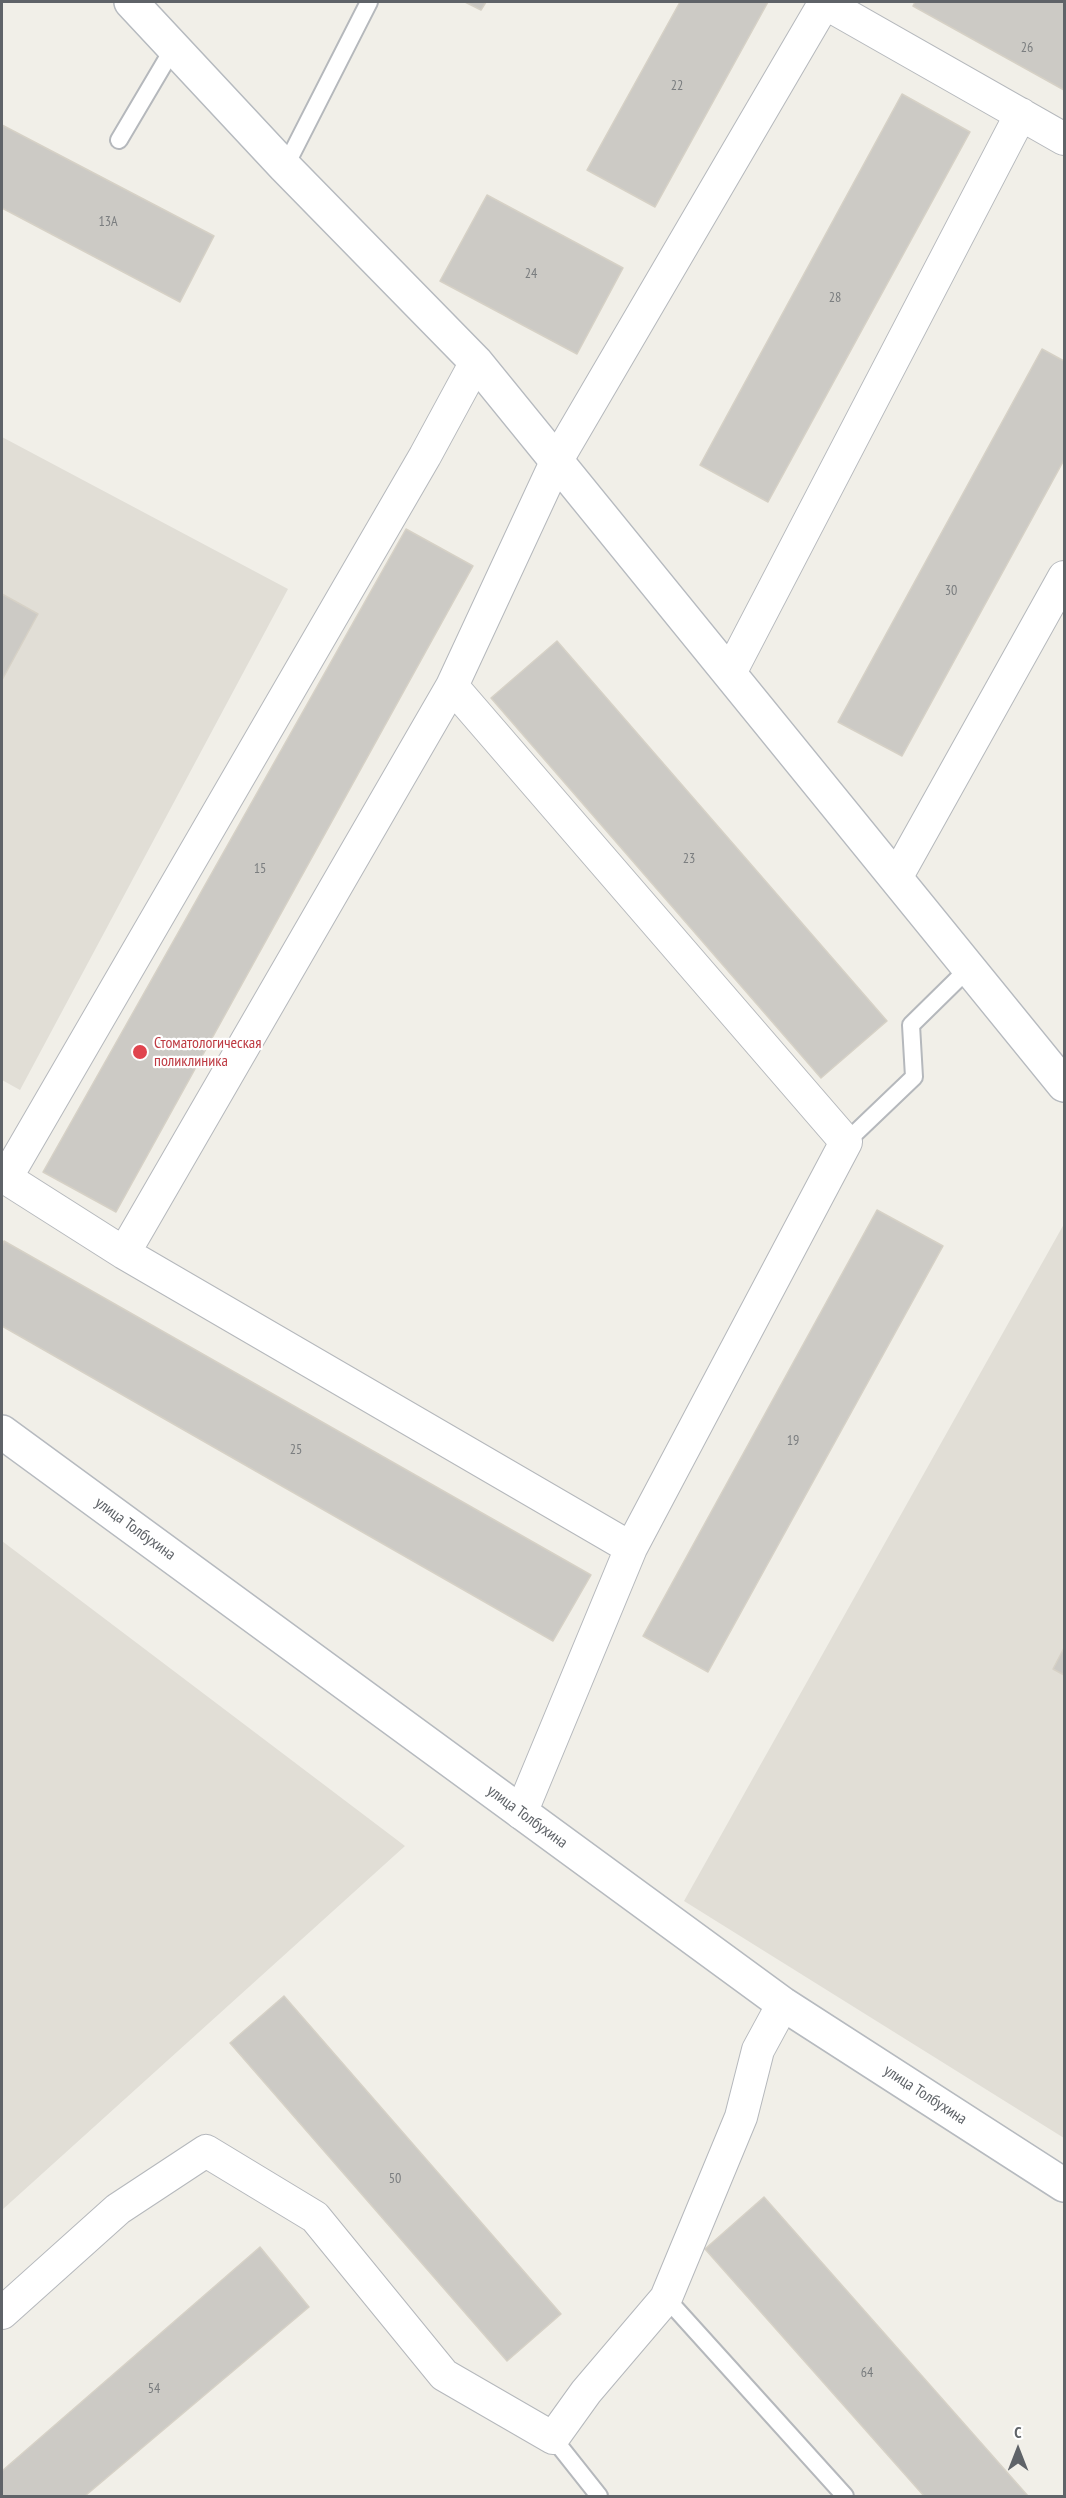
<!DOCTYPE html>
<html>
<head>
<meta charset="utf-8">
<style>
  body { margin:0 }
  #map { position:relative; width:1066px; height:2498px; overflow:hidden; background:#f1efe8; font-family:"PT Sans Narrow",sans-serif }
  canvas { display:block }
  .frame { position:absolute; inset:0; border:3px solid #5f6368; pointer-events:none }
  .north { position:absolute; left:988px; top:2420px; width:60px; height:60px; -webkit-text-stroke:4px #fff; paint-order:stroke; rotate:0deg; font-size:16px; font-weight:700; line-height:24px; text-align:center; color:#5f6368 }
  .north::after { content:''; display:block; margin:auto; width:21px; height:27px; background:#5f6368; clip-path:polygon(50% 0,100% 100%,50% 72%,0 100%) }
</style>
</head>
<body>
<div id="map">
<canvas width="1066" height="2498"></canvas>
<div class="frame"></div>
<div class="north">С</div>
</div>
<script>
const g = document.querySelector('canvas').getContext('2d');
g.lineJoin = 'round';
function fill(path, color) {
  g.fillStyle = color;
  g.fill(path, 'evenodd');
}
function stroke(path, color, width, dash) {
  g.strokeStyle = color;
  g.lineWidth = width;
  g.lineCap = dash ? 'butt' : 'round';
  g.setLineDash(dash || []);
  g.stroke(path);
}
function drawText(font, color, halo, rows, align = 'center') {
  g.font = font + ' "PT Sans Narrow",sans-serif';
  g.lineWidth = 4.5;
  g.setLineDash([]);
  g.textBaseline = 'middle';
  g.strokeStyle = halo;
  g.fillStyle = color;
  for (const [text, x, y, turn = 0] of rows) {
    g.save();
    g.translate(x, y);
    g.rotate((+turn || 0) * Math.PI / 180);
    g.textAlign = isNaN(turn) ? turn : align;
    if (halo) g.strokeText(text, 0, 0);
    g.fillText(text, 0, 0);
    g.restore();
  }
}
fill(new Path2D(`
  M2 437 288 589 20 1090 2 1080Z
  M1064 1224V2138L684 1901Z
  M2 1541 405 1846 2 2210Z`), '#e1ded6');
const building = new Path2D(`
  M465 2H486L481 10Z
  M680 2H768L655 207 587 170Z
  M915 2H1064V90L913 6Z
  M902 94 970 132 768 502 700 465Z
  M2 125 214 236 180 302 2 208Z
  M487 195 623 268 577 354 440 281Z
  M1042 349 1064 361V460L902 756 838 722Z
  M406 529 473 566 116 1212 43 1172Z
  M2 594 38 614 2 680Z
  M557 641 887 1021 821 1078 491 698Z
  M877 1210 943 1246 708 1672 643 1636Z
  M4 1241 591 1575 553 1641 2 1326V1246Z
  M1064 1648V1675L1053 1669Z
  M284 1996 561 2314 507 2361 230 2043Z
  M764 2197 1028 2496H924L705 2249Z
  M260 2247 309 2307 85 2496H2V2471Z`);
fill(building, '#cccac5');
stroke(building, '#d6d1c6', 1.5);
const lane = new Path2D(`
  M119 140 174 47
  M285 167 369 2
  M846 1142 914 1077 911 1025 969 968
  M666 2298 845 2496
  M553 2438 599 2496`);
const street = new Path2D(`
  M825 3 1064 139
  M476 362 425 456 6 1178 124 1253 631 1548
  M730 673 1021 114
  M896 878 1064 577
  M124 1253 452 686
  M521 1813 631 1548 846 1142 452 686 557 460 825 2
  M2 2313 118 2209 206 2151 315 2217 444 2375 553 2438 586 2392 666 2298 741 2117 758 2050 783 2004`);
const secondary = new Path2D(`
  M131 2 285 167 476 362 1064 1085
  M2 1432 783 2004 1064 2185`);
stroke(lane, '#b5b8bc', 20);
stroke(street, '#b5b8bc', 34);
stroke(secondary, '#b6babf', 36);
stroke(lane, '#fff', 16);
stroke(street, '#fff', 32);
stroke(secondary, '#fff', 33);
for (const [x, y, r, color] of [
  [140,1052,8,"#e0444e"]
]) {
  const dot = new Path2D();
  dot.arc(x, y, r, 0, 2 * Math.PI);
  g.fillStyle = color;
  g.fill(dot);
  stroke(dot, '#fff', 2);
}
drawText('14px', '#7a7d7f', null, [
  ["26",1027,48],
  ["22",677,86],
  ["13А",108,222],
  ["24",531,274],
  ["28",835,298],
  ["30",951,591],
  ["23",689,859],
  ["15",260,869],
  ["19",793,1441],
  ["25",296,1450],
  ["50",395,2179],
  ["64",867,2373],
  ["54",154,2389]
]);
drawText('16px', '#be3a42', '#fff', [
  ["Стоматологическая",154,1043],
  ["поликлиника",154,1061]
], 'left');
drawText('16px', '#5f6368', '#fff', [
  ["улица Толбухина",135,1529,36],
  ["улица Толбухина",527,1817,36],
  ["улица Толбухина",925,2095,33]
]);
</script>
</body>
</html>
